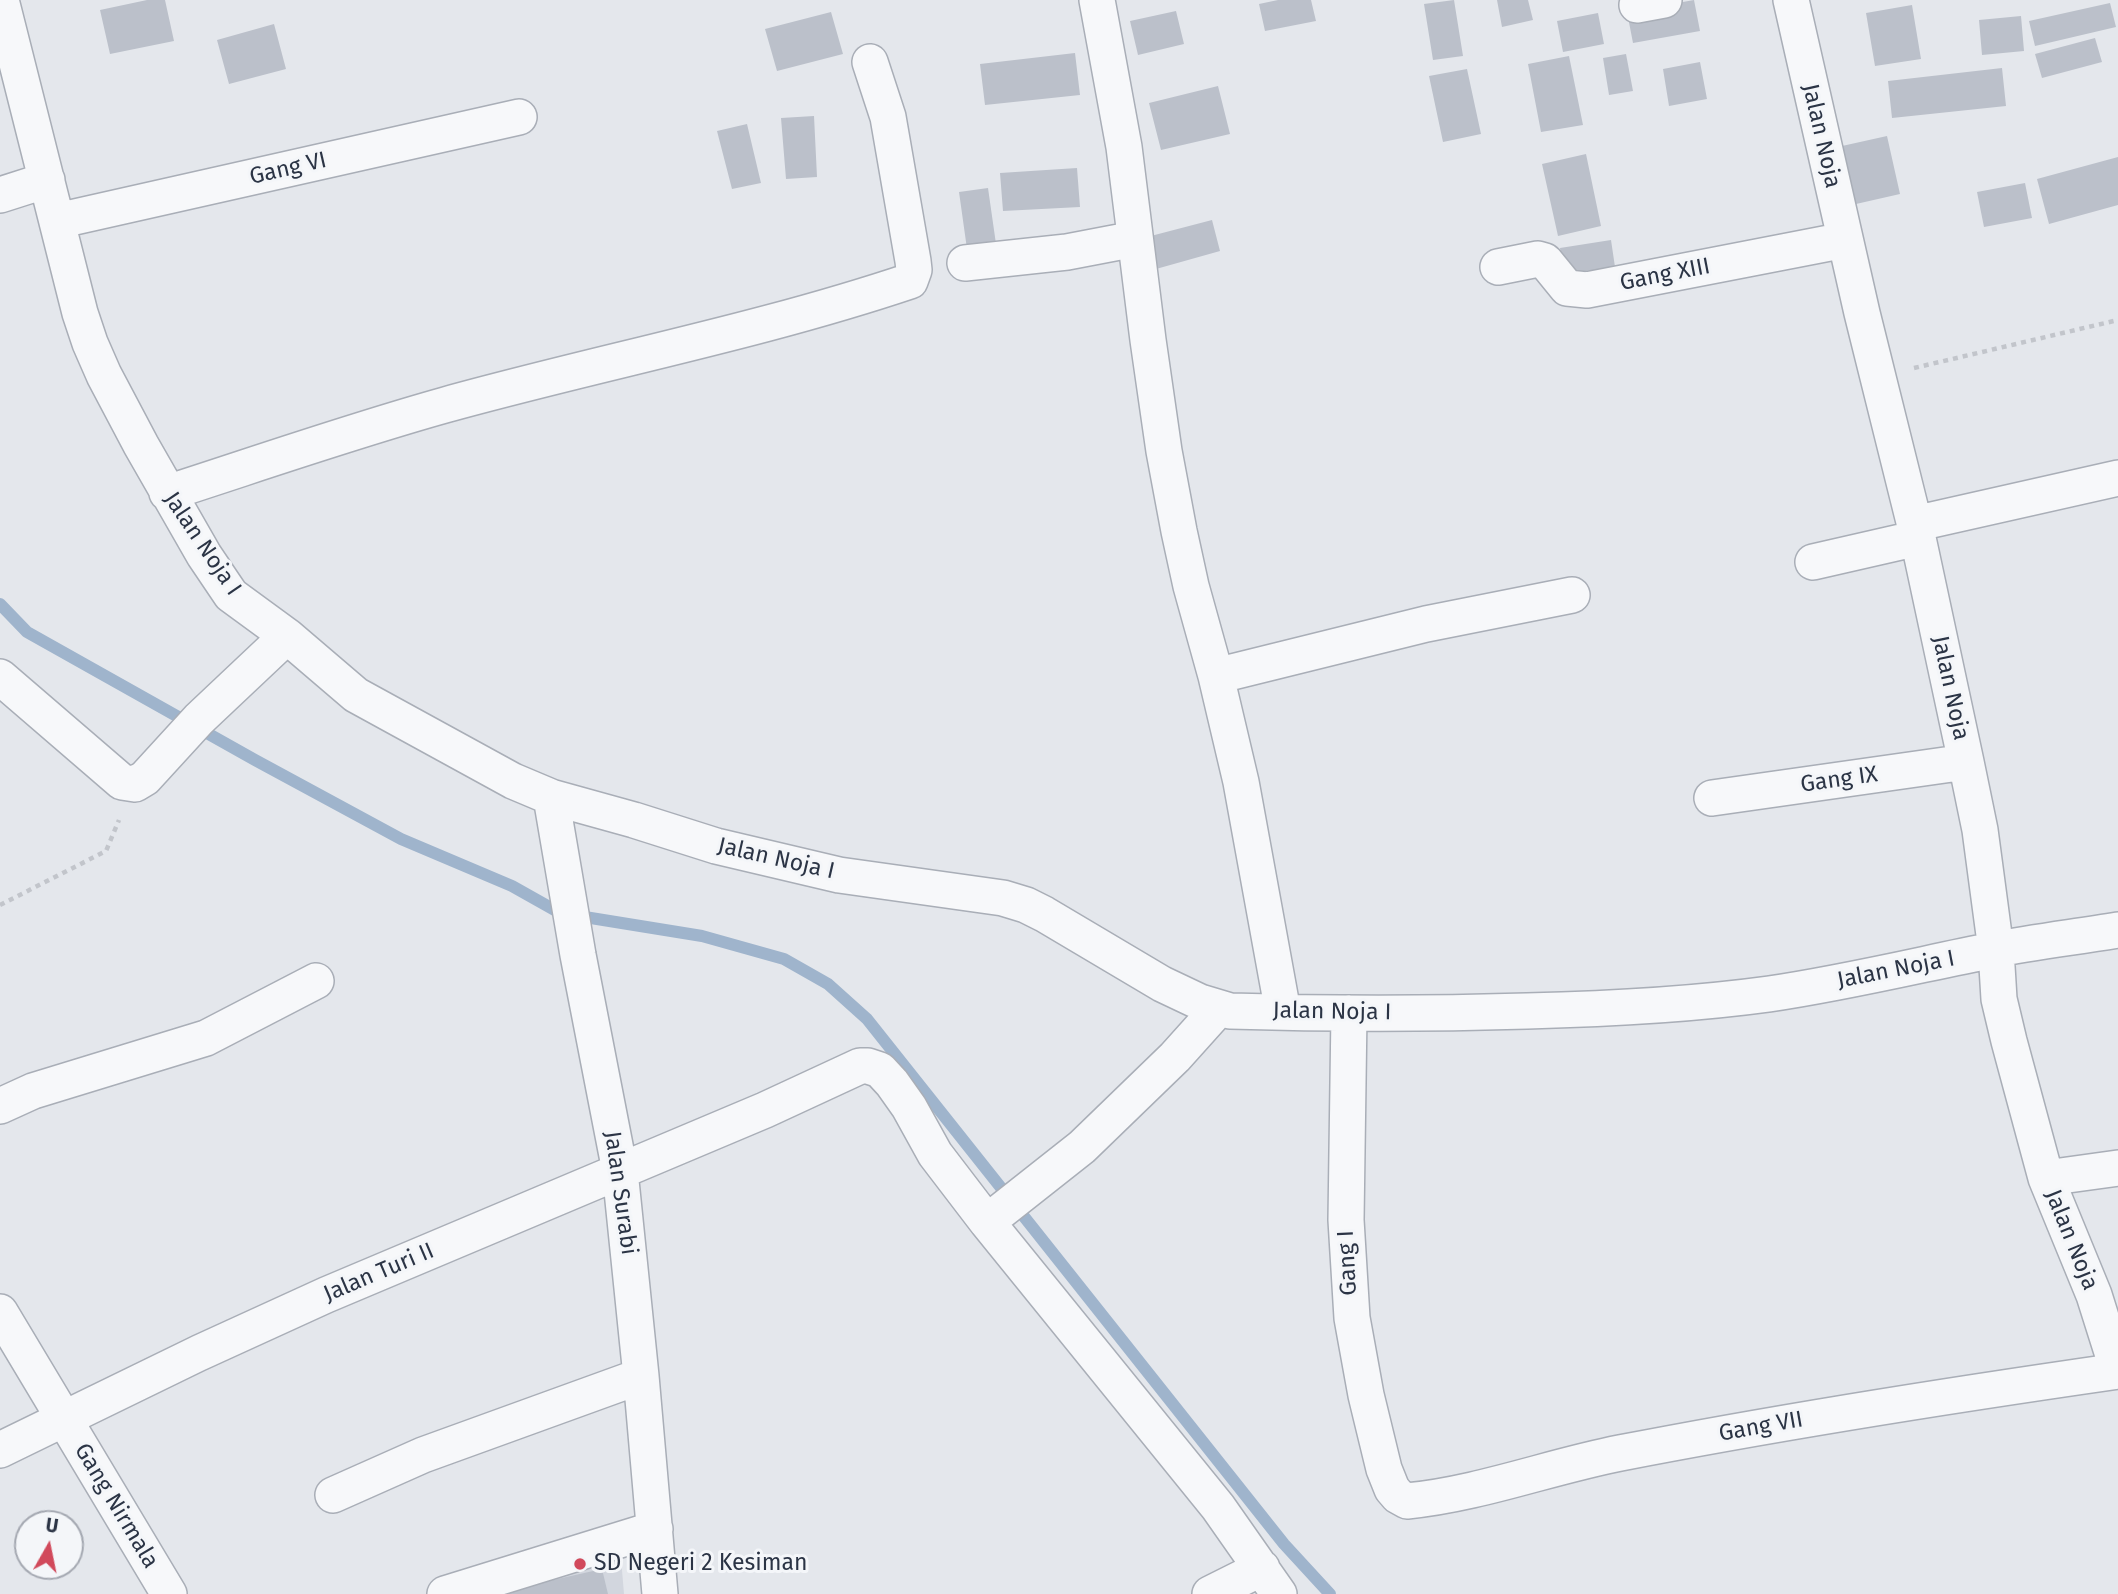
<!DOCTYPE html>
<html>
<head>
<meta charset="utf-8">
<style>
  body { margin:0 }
  #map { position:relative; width:2118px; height:1594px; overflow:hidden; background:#e4e7ec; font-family:"Fira Sans",sans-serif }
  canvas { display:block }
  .north { position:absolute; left:14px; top:1510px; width:70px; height:70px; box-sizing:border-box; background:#f4f6f9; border:2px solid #a4a8b1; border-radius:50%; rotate:9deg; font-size:19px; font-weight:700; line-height:28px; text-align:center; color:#2b3445 }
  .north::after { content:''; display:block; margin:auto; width:24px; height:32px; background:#d1495b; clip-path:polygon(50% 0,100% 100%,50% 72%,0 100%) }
</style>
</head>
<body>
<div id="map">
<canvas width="2118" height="1594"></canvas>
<div class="north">U</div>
</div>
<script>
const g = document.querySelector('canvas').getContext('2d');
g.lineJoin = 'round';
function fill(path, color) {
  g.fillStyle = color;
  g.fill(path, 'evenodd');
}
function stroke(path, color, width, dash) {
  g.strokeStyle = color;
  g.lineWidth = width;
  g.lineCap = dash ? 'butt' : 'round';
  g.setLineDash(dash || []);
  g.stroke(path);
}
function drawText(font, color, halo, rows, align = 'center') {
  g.font = font + ' "Fira Sans",sans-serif';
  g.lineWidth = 6;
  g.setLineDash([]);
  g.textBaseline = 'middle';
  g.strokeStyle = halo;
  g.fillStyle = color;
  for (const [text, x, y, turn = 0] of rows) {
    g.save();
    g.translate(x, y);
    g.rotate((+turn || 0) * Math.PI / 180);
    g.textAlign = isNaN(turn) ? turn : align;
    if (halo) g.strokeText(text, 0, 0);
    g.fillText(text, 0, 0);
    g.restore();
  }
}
fill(new Path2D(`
  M620 1546 624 1594H460Z`), '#d2d6de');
stroke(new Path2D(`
  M0 604 27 632 255 760 401 839 512 886 560 913 702 936 784 959 828 984 867 1019 1284 1544 1330 1594`), '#9fb4cc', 12);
fill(new Path2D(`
  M147 0H165L174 41 110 54 100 10Z
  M1278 0H1311L1316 21 1265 31 1259 4Z
  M1454 0 1463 56 1433 60 1424 4Z
  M1497 0H1528L1533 20 1502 27Z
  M1694 0 1700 31 1633 43 1627 12Z
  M2110 3 2116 27 2035 46 2029 21Z
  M1912 5 1921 59 1875 66 1866 13Z
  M1176 11 1184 44 1138 55 1130 21Z
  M831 12 843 54 777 71 765 29Z
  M1598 13 1604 44 1563 52 1557 21Z
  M2021 16 2024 51 1982 55 1979 20Z
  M274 24 286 69 229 84 217 40Z
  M2095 38 2102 62 2042 78 2035 54Z
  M1075 53 1080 95 985 105 980 64Z
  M1626 54 1633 91 1609 95 1603 58Z
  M1569 56 1583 125 1541 132 1528 64Z
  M1700 62 1707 99 1669 106 1663 69Z
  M2002 68 2006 106 1892 118 1888 81Z
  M1467 69 1481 134 1443 142 1429 76Z
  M1218 86 1230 134 1161 150 1149 103Z
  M814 116 817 177 786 179 781 118Z
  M747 124 761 183 732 189 717 131Z
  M1887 136 1900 194 1856 204 1842 146Z
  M1586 154 1601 226 1558 236 1542 164Z
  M2118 157V205L2049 224 2037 179Z
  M1077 168 1080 207 1003 211 1000 173Z
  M2025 183 2032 218 1984 227 1977 192Z
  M988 188 996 244 967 249 959 192Z
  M1212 220 1220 251 1156 269 1147 237Z
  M1611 240 1615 267 1564 274 1560 248Z
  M602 1569 608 1594H495V1593Z`), '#bbc0ca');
const minor = new Path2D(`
  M1 0 80 313 90 343 104 375 141 445 204 555 231 595 287 636 356 695 513 781 551 797 634 820 716 846 839 875 1003 898 1026 905 1044 914 1162 984 1200 1002 1230 1011C1329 1014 1428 1014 1527 1011 1608 1009 1689 1005 1769 994 1845 983 1918 965 1993 950 2034 942 2076 937 2118 930
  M1097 0 1124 147 1148 340 1164 451 1179 531 1191 586 1216 676 1241 782 1283 1012
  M1791 0 1862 313 1918 538 1966 762 1980 830 1996 950 1999 999 2009 1041 2046 1178 2094 1295 2118 1371
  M1637 5 1664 0
  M0 195 47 180
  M57 221 519 117
  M965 263 1067 252 1135 239
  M1498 267 1538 259 1545 261 1567 288 1587 290 1845 240
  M167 493C260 463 352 431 445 405 600 362 758 332 910 281L914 270 913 261 888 117 870 62
  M1914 524 2118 478
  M1813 562 1918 538
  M1216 676 1426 624 1572 595
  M0 677 122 782 135 784 145 778 199 719 287 636
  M551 797 578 955 620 1171 641 1376 660 1594
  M1712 798 1966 762
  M1349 1013 1346 1220 1352 1318 1366 1395 1384 1469 1392 1489 1398 1496 1407 1501C1479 1494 1549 1467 1620 1453 1785 1421 1951 1395 2118 1371
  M0 1106 33 1091 206 1038 316 981
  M2046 1178 2118 1168
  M987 1222 1082 1147 1175 1057 1219 1008
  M0 1312 169 1594
  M0 1450 199 1353 326 1295 765 1110 860 1066H868L880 1070 892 1083 909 1107 935 1154 987 1222 1218 1507 1279 1594
  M333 1495 423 1455 641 1376
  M445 1594 655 1529
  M1210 1594 1262 1568`);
stroke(minor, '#a9aeb7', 38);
stroke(new Path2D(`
  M1914 368 2118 320
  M0 905 106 851 119 820`), '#c2c5cb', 4.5, [5, 5]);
stroke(minor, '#f7f8fa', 35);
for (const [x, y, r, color] of [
  [580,1564,7,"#d1495b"]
]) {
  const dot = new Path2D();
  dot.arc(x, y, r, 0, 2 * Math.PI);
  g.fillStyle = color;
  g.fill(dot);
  stroke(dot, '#f4f6f9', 2.5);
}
drawText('23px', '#2b3445', '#f4f6f9', [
  ["Jalan Noja",1821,136,77],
  ["Gang VI",288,169,-13],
  ["Gang XIII",1665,275,-11],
  ["Jalan Noja I",202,544,56],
  ["Jalan Noja",1950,688,78],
  ["Gang IX",1839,780,-8],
  ["Jalan Noja I",776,859,13],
  ["Jalan Noja I",1896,970,-11],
  ["Jalan Noja I",1332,1012,1],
  ["Jalan Surabi",620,1193,82],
  ["Jalan Noja",2071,1240,68],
  ["Gang I",1348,1263,-93],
  ["Jalan Turi II",379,1273,-23],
  ["Gang VII",1761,1427,-10],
  ["Gang Nirmala",116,1506,59]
]);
drawText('23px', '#2b3445', '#f4f6f9', [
  ["SD Negeri 2 Kesiman",594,1564]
], 'left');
</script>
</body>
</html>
